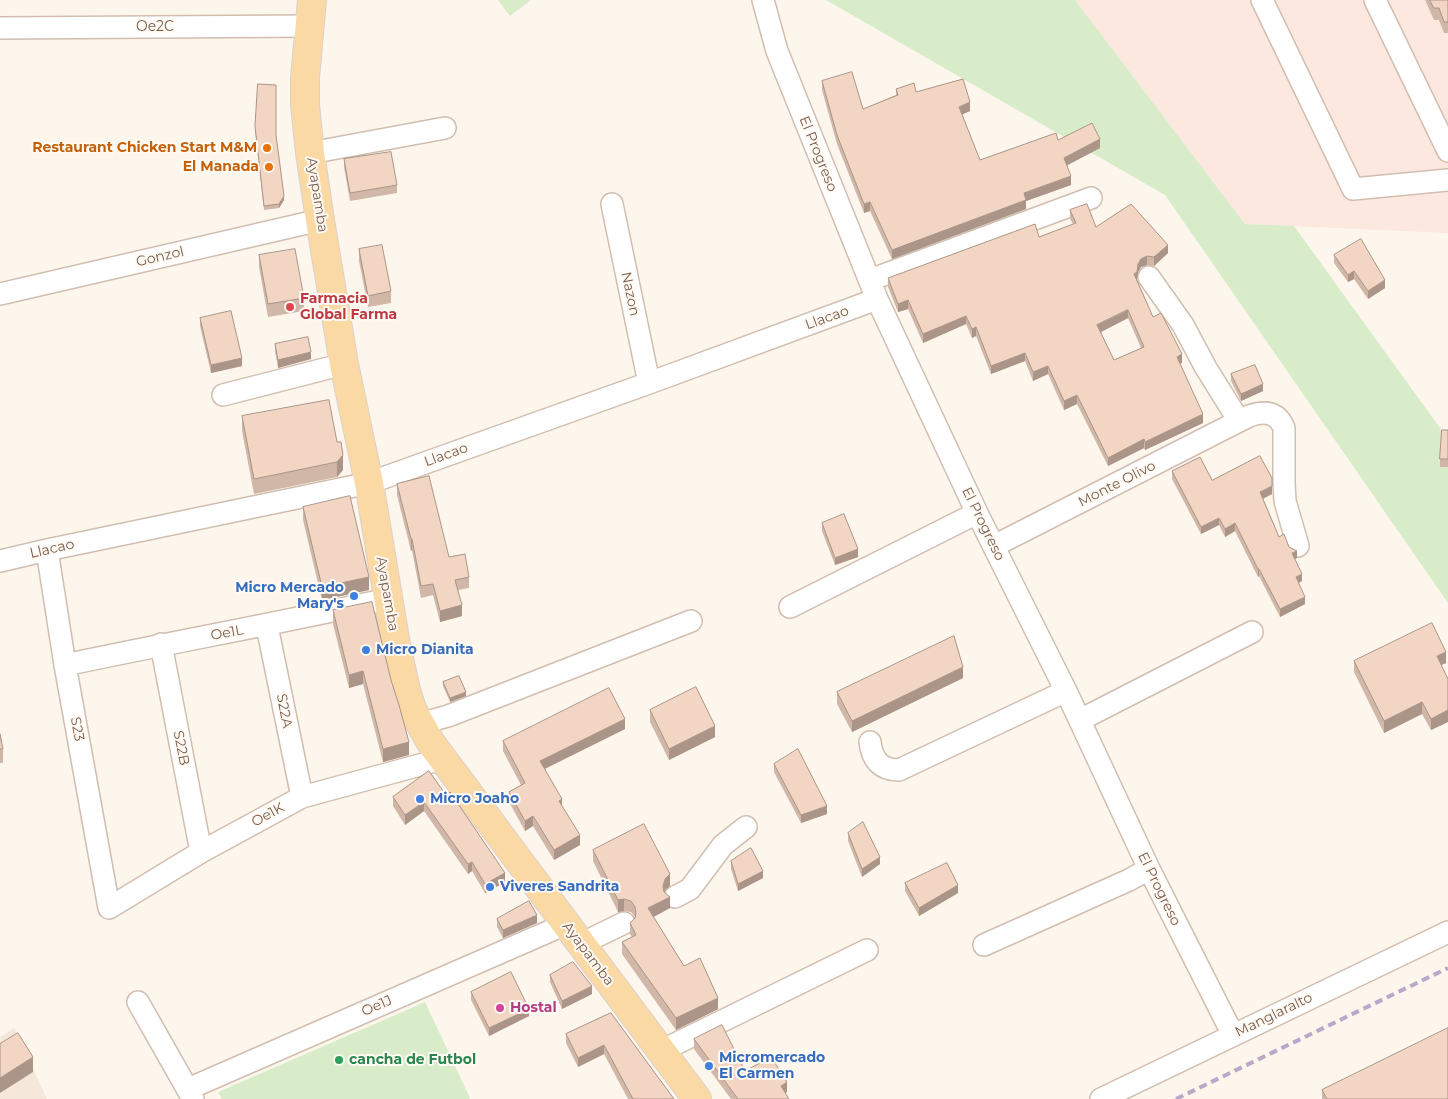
<!DOCTYPE html>
<html>
<head>
<meta charset="utf-8">
<style>
  body { margin:0 }
  canvas { display:block; background:#fdf6ec }
</style>
</head>
<body>
<canvas width="1448" height="1099"></canvas>
<script>
const g = document.querySelector('canvas').getContext('2d');
g.lineJoin = 'round';
function fill(path, color) {
  g.fillStyle = color;
  g.fill(path, 'evenodd');
}
function stroke(path, color, width, dash) {
  g.strokeStyle = color;
  g.lineWidth = width;
  g.lineCap = dash ? 'butt' : 'round';
  g.setLineDash(dash || []);
  g.stroke(path);
}
function drawText(font, color, halo, rows, align = 'center') {
  g.font = font + ' Montserrat,sans-serif';
  g.lineWidth = 4;
  g.setLineDash([]);
  g.textBaseline = 'middle';
  g.strokeStyle = halo;
  g.fillStyle = color;
  for (const [text, x, y, turn = 0] of rows) {
    g.save();
    g.translate(x, y);
    g.rotate((+turn || 0) * Math.PI / 180);
    g.textAlign = isNaN(turn) ? turn : align;
    if (halo) g.strokeText(text, 0, 0);
    g.fillText(text, 0, 0);
    g.restore();
  }
}
fill(new Path2D(`
  M14 1028 47 1099H0V1037Z`), '#f5e8da');
fill(new Path2D(`
  M1075 0H1448V233L1245 224Z`), '#fde8e0');
fill(new Path2D(`
  M498 0H531L510 16Z
  M826 0H1075L1245 224 1294 226 1448 439V603L1165 195Z
  M425 1002 470 1098 469 1099H222L218 1092Z`), '#d8ecc9');
const minor = new Path2D(`
  M763 0 777 51 877 299 977 513 1066 691 1149 869 1233 1035
  M1262 0 1353 189 1448 180
  M1375 0 1448 151
  M0 28 309 26
  M310 153 445 128
  M612 204 649 383
  M1149 277 1183 325 1206 368 1239 421
  M870 280 1091 198
  M0 294 320 220
  M223 395 344 364
  M994 546 1249 416C1264 411 1277 411 1284 428V483L1285 501 1298 546
  M47 550 65 665 109 908 201 852 302 797 442 759
  M0 561 47 550 369 483 649 383 877 299
  M790 607 977 513
  M267 626 302 797
  M161 644 201 852
  M65 665C173 642 280 623 388 599
  M1080 720 1252 632
  M419 724 448 716 691 621
  M870 742C872 759 880 770 899 770L1066 691
  M675 897 690 889 723 845 746 827
  M581 944 624 923
  M984 945 1129 880 1149 869
  M138 1002 193 1099
  M661 1051 867 950
  M188 1089 566 924
  M1101 1099 1448 932`);
const major = new Path2D(`
  M312 0 305 78V105L310 153 320 220 344 364 369 483 396 645 406 690 412 709 431 743 697 1099`);
stroke(minor, '#d1beb0', 24);
stroke(major, '#dad1cd', 30);
stroke(minor, '#fff', 21);
stroke(major, '#fbd9a5', 28);
stroke(new Path2D(`
  M1176 1099 1448 968`), '#b9a8c9', 4, [8, 5]);
fill(new Path2D(`
  M1425 0H1448V33H1444L1439 20H1434Z
  M822 81 863 109 896 95V89L916 92 970 111 962 114 980 160 1058 140 1100 148 1067 165 1071 185 1026 201V209L892 259 870 211 864 213 837 144 822 90Z
  M258 84 276 135 284 200 279 208 264 210 255 130Z
  M344 159 397 185V193L350 201 344 167Z
  M1070 210 1096 227 1168 253 1154 266 1147 265 1141 267 1138 272 1137 280 1153 317 1182 363H1180L1203 423 1145 450 1144 448 1108 466 1077 404 1064 410 1048 374 1033 381 1025 361 991 374 976 336 972 338 966 324 923 343 908 309 898 312 888 287V278L1039 237 1073 224 1070 219ZM1128 318 1141 348 1114 360 1101 332Z
  M359 249 391 291V303L368 307 359 261Z
  M259 255 304 298V311L268 317 259 267Z
  M1334 255 1385 288 1368 299 1354 279 1348 282 1334 263Z
  M200 318 242 366 211 373 200 326Z
  M275 344 311 359 278 368 275 351Z
  M1231 374 1263 391 1241 401 1231 381Z
  M242 416 337 442 343 470 337 477 254 494 242 431Z
  M1448 430V467H1440V459Z
  M1172 471 1272 494 1263 499 1279 537 1289 547 1297 558 1295 559 1302 581 1299 583 1305 604 1280 617 1259 576 1258 577 1235 531 1225 537 1219 525 1201 534 1172 479Z
  M397 484 449 557 469 577V588L458 590 462 616 440 622 433 595 421 598 412 550 411 551 397 495Z
  M303 507 369 590 322 600 303 520Z
  M822 523 858 557 835 565 822 531Z
  M333 610 409 755 383 762 363 684 349 688 333 624Z
  M1354 661 1446 663 1441 665 1448 679V722L1431 730 1422 714 1384 733 1354 672Z
  M963 678 852 732 837 704V692Z
  M443 682 466 696 450 702 443 686Z
  M650 710 715 737 669 760 650 722Z
  M625 729 545 769 580 845 554 860 533 826 525 831 509 802V792L521 785 503 751V741Z
  M0 734 3 749V763H0Z
  M774 764 827 814 801 823 774 772Z
  M429 771 505 882 485 893 472 871 468 874 424 811 405 825 393 806V797Z
  M848 833 880 864 862 877 848 841Z
  M593 850 670 886 665 890 664 892 670 908 653 917 684 966 718 1009 676 1030 622 954V942L632 937 630 934V923L635 917 631 912 624 911 618 912 593 861Z
  M731 861 763 878 738 891 731 869Z
  M905 883 958 893 919 916 905 891Z
  M497 919 537 923 503 938 497 927Z
  M550 975 592 994 562 1009 550 982Z
  M471 992 529 1016 489 1036 471 1000Z
  M611 1013 674 1099H628L604 1054 578 1067 566 1043V1034Z
  M694 1039 745 1071 787 1092 785 1093 789 1099H731L694 1049Z
  M1322 1090 1448 1099H1322Z`), '#d1b7a8');
fill(new Path2D(`
  M970 102V111L959 116V107Z
  M1100 139V148L1064 167V158Z
  M1071 176V185L1026 201V209L892 259V250L1024 193Z
  M284 196V200L279 208V204Z
  M870 202V211L864 213V204Z
  M1168 245V253L1154 266V257Z
  M1147 256V265L1141 267 1138 272 1137 280 1134 283V274L1138 264 1141 259Z
  M1354 271V279L1348 282V275Z
  M1385 280V288L1368 299V291Z
  M908 300V309L898 312V304Z
  M1128 310V318L1097 334V325Z
  M966 316V324L923 343V334Z
  M976 327V336L972 338V329Z
  M311 352V359L278 368V360Z
  M1025 353V361L991 374V366Z
  M1182 354V363L1177 365V357Z
  M242 358V366L211 373V365Z
  M1048 366V374L1033 381V372Z
  M1263 384V391L1241 401V394Z
  M1077 395V404L1064 410V401Z
  M1203 414V423L1145 450V442Z
  M1144 439V448L1108 466V458Z
  M343 455V470L337 477V462Z
  M1272 486V494L1260 500V492Z
  M1219 518V525L1201 534V527Z
  M1235 523V531L1225 537V529Z
  M411 539H412V550L411 551Z
  M858 549V557L835 565V558Z
  M1297 551V558L1292 561V553Z
  M1258 569H1259V576L1258 577Z
  M1302 574V581L1296 584V577Z
  M369 577V590L322 600V587Z
  M1305 597V604L1280 617V609Z
  M462 605V616L440 622V611Z
  M1446 652V663L1437 667V656Z
  M963 667V678L852 732V721Z
  M363 671V684L349 688V675Z
  M466 692V696L450 702V698Z
  M1422 702V714L1384 733V721Z
  M1448 710V722L1431 730V719Z
  M625 719V729L540 771V761Z
  M715 726V737L669 760V749Z
  M409 742V755L383 762V749Z
  M562 799V810L559 801Z
  M424 802V811L405 825V815Z
  M827 806V814L801 823V815Z
  M533 816V826L525 831V821Z
  M580 835V845L554 860V850Z
  M880 857V864L862 877V869Z
  M472 862V871L468 874V864Z
  M763 871V878L738 891V884Z
  M505 873V882L485 893V884Z
  M670 874V886L665 890 663 897V886L665 879Z
  M958 885V893L919 916V908Z
  M670 897V908L648 920V908Z
  M624 899V911L618 912V900Z
  M537 915V923L503 938V930Z
  M592 986V994L562 1009V1001Z
  M718 998V1009L676 1030V1018Z
  M529 1009V1016L489 1036V1028Z
  M604 1045V1054L578 1067V1058Z
  M33 1057V1072L0 1093V1078Z
  M787 1082V1092L781 1095V1086Z`), '#aa9588');
const building = new Path2D(`
  M1430 0H1448V22H1444L1439 8H1434Z
  M852 72 863 109 898 95 896 89 914 83 916 92 963 79 970 102 959 107 980 160 1056 133 1058 140 1092 123 1100 139 1064 158 1071 176 1024 193 1026 200 892 250 870 202 864 204 837 135 822 81Z
  M258 84 276 85V135L284 196 279 204 264 206 255 126Z
  M391 152 397 185 350 193 344 159Z
  M1087 204 1096 227 1131 204 1168 245 1154 257 1147 256 1141 259 1138 264 1137 272 1134 274 1153 317 1161 313 1182 354 1177 357 1203 414 1145 442 1144 439 1108 458 1077 395 1064 401 1048 366 1033 372 1025 353 991 366 976 327 972 329 966 316 923 334 908 300 898 304 888 278 1035 224 1039 237 1076 223 1070 210ZM1128 310 1144 347 1114 360 1097 325Z
  M1361 239 1385 280 1368 291 1354 271 1348 275 1334 255Z
  M382 245 391 291 368 296 359 249Z
  M295 249 304 298 268 304 259 255Z
  M231 311 242 358 211 365 200 318Z
  M308 337 311 352 278 360 275 344Z
  M1255 365 1263 384 1241 394 1231 374Z
  M329 400 337 442H341L343 455 337 462 254 479 242 416Z
  M1442 430H1448V459H1440Z
  M1260 456 1272 478V486L1260 492 1279 537 1284 534 1289 547 1297 551 1292 553 1302 574 1296 577 1305 597 1280 609 1259 569H1258L1235 523 1225 529 1219 518 1201 527 1172 471 1200 457 1212 480Z
  M429 476 449 557 465 554 469 577 455 580 462 605 440 611 433 584 421 586 412 539H411L397 484Z
  M350 496 369 577 322 587 303 507Z
  M844 514 858 549 835 558 822 523Z
  M372 602 391 680 399 705 409 742 383 749 363 671 349 675 333 610Z
  M1432 623 1446 652 1437 656 1448 679V710L1431 719 1422 702 1384 721 1354 661Z
  M954 636 963 667 852 721 837 692Z
  M459 676 466 692 450 698 443 682Z
  M696 687 715 726 669 749 650 710Z
  M609 688 625 719 540 761 562 799 559 801 580 835 554 850 533 816 525 821 509 792 525 783 503 741Z
  M0 734 3 749H0Z
  M798 749 827 806 801 815 774 764Z
  M429 771 446 795 450 792 505 873 485 884 472 862 468 864 424 802 405 815 393 797Z
  M863 822 880 857 862 869 848 833Z
  M644 824 670 874 665 879 663 886 664 892 670 897 648 908 684 966 700 958 718 998 676 1018 622 942 636 935 630 923 635 918 636 913 635 907 631 901 624 899 618 900 593 850Z
  M751 848 763 871 738 884 731 861Z
  M947 863 958 885 919 908 905 883Z
  M529 901 537 915 503 930 497 919Z
  M573 962 592 986 562 1001 550 975Z
  M511 972 529 1009 489 1028 471 992Z
  M611 1013 674 1099H633L604 1045 578 1058 566 1034Z
  M722 1025 745 1071 771 1057 787 1082 781 1086 789 1099H738L694 1039Z
  M1448 1028V1099H1327L1322 1090Z
  M18 1033 33 1057 0 1078V1044Z`);
fill(building, '#f3d5c3');
stroke(building, '#aa9588', 1);
for (const [x, y, r, color] of [
  [267,148,5,"#e8710a"],
  [269,167,5,"#e8710a"],
  [290,307,5,"#e0444e"],
  [354,596,5,"#3f7fe0"],
  [366,650,5,"#3f7fe0"],
  [420,799,5,"#3f7fe0"],
  [490,887,5,"#3f7fe0"],
  [500,1008,5,"#d1479c"],
  [339,1060,5,"#2e9e5b"],
  [709,1066,5,"#3f7fe0"]
]) {
  const dot = new Path2D();
  dot.arc(x, y, r, 0, 2 * Math.PI);
  g.fillStyle = color;
  g.fill(dot);
  stroke(dot, '#fffaf3', 2);
}
drawText('14px', '#7a5c4d', '#fffaf3', [
  ["Oe2C",155,27],
  ["El Progreso",818,154,68],
  ["Ayapamba",317,195,81],
  ["Gonzol",160,257,-13],
  ["Nazon",630,294,78],
  ["Llacao",827,318,-20],
  ["Llacao",446,455,-20],
  ["Monte Olivo",1117,484,-27],
  ["El Progreso",983,524,64],
  ["Llacao",52,549,-13],
  ["Ayapamba",387,594,80],
  ["Oe1L",227,633,-10],
  ["S22A",284,711,79],
  ["S23",77,729,80],
  ["S22B",181,748,79],
  ["Oe1K",268,815,-29],
  ["El Progreso",1159,889,64],
  ["Ayapamba",588,954,53],
  ["Oe1J",377,1006,-24],
  ["Manglaralto",1274,1015,-26]
]);
drawText('bold 14px', '#c56008', '#fffaf3', [
  ["Restaurant Chicken Start M&M",257,148],
  ["El Manada",259,167]
], 'right');
drawText('bold 14px', '#be3a42', '#fffaf3', [
  ["Farmacia",300,299],
  ["Global Farma",300,315]
], 'left');
drawText('bold 14px', '#366cbe', '#fffaf3', [
  ["Micro Mercado",344,588,"right"],
  ["Mary's",344,604,"right"],
  ["Micro Dianita",376,650],
  ["Micro Joaho",430,799],
  ["Viveres Sandrita",500,887],
  ["Micromercado",719,1058],
  ["El Carmen",719,1074]
], 'left');
drawText('bold 14px', '#b23c85', '#fffaf3', [
  ["Hostal",510,1008]
], 'left');
drawText('bold 14px', '#27864d', '#fffaf3', [
  ["cancha de Futbol",349,1060]
], 'left');
</script>
</body>
</html>
